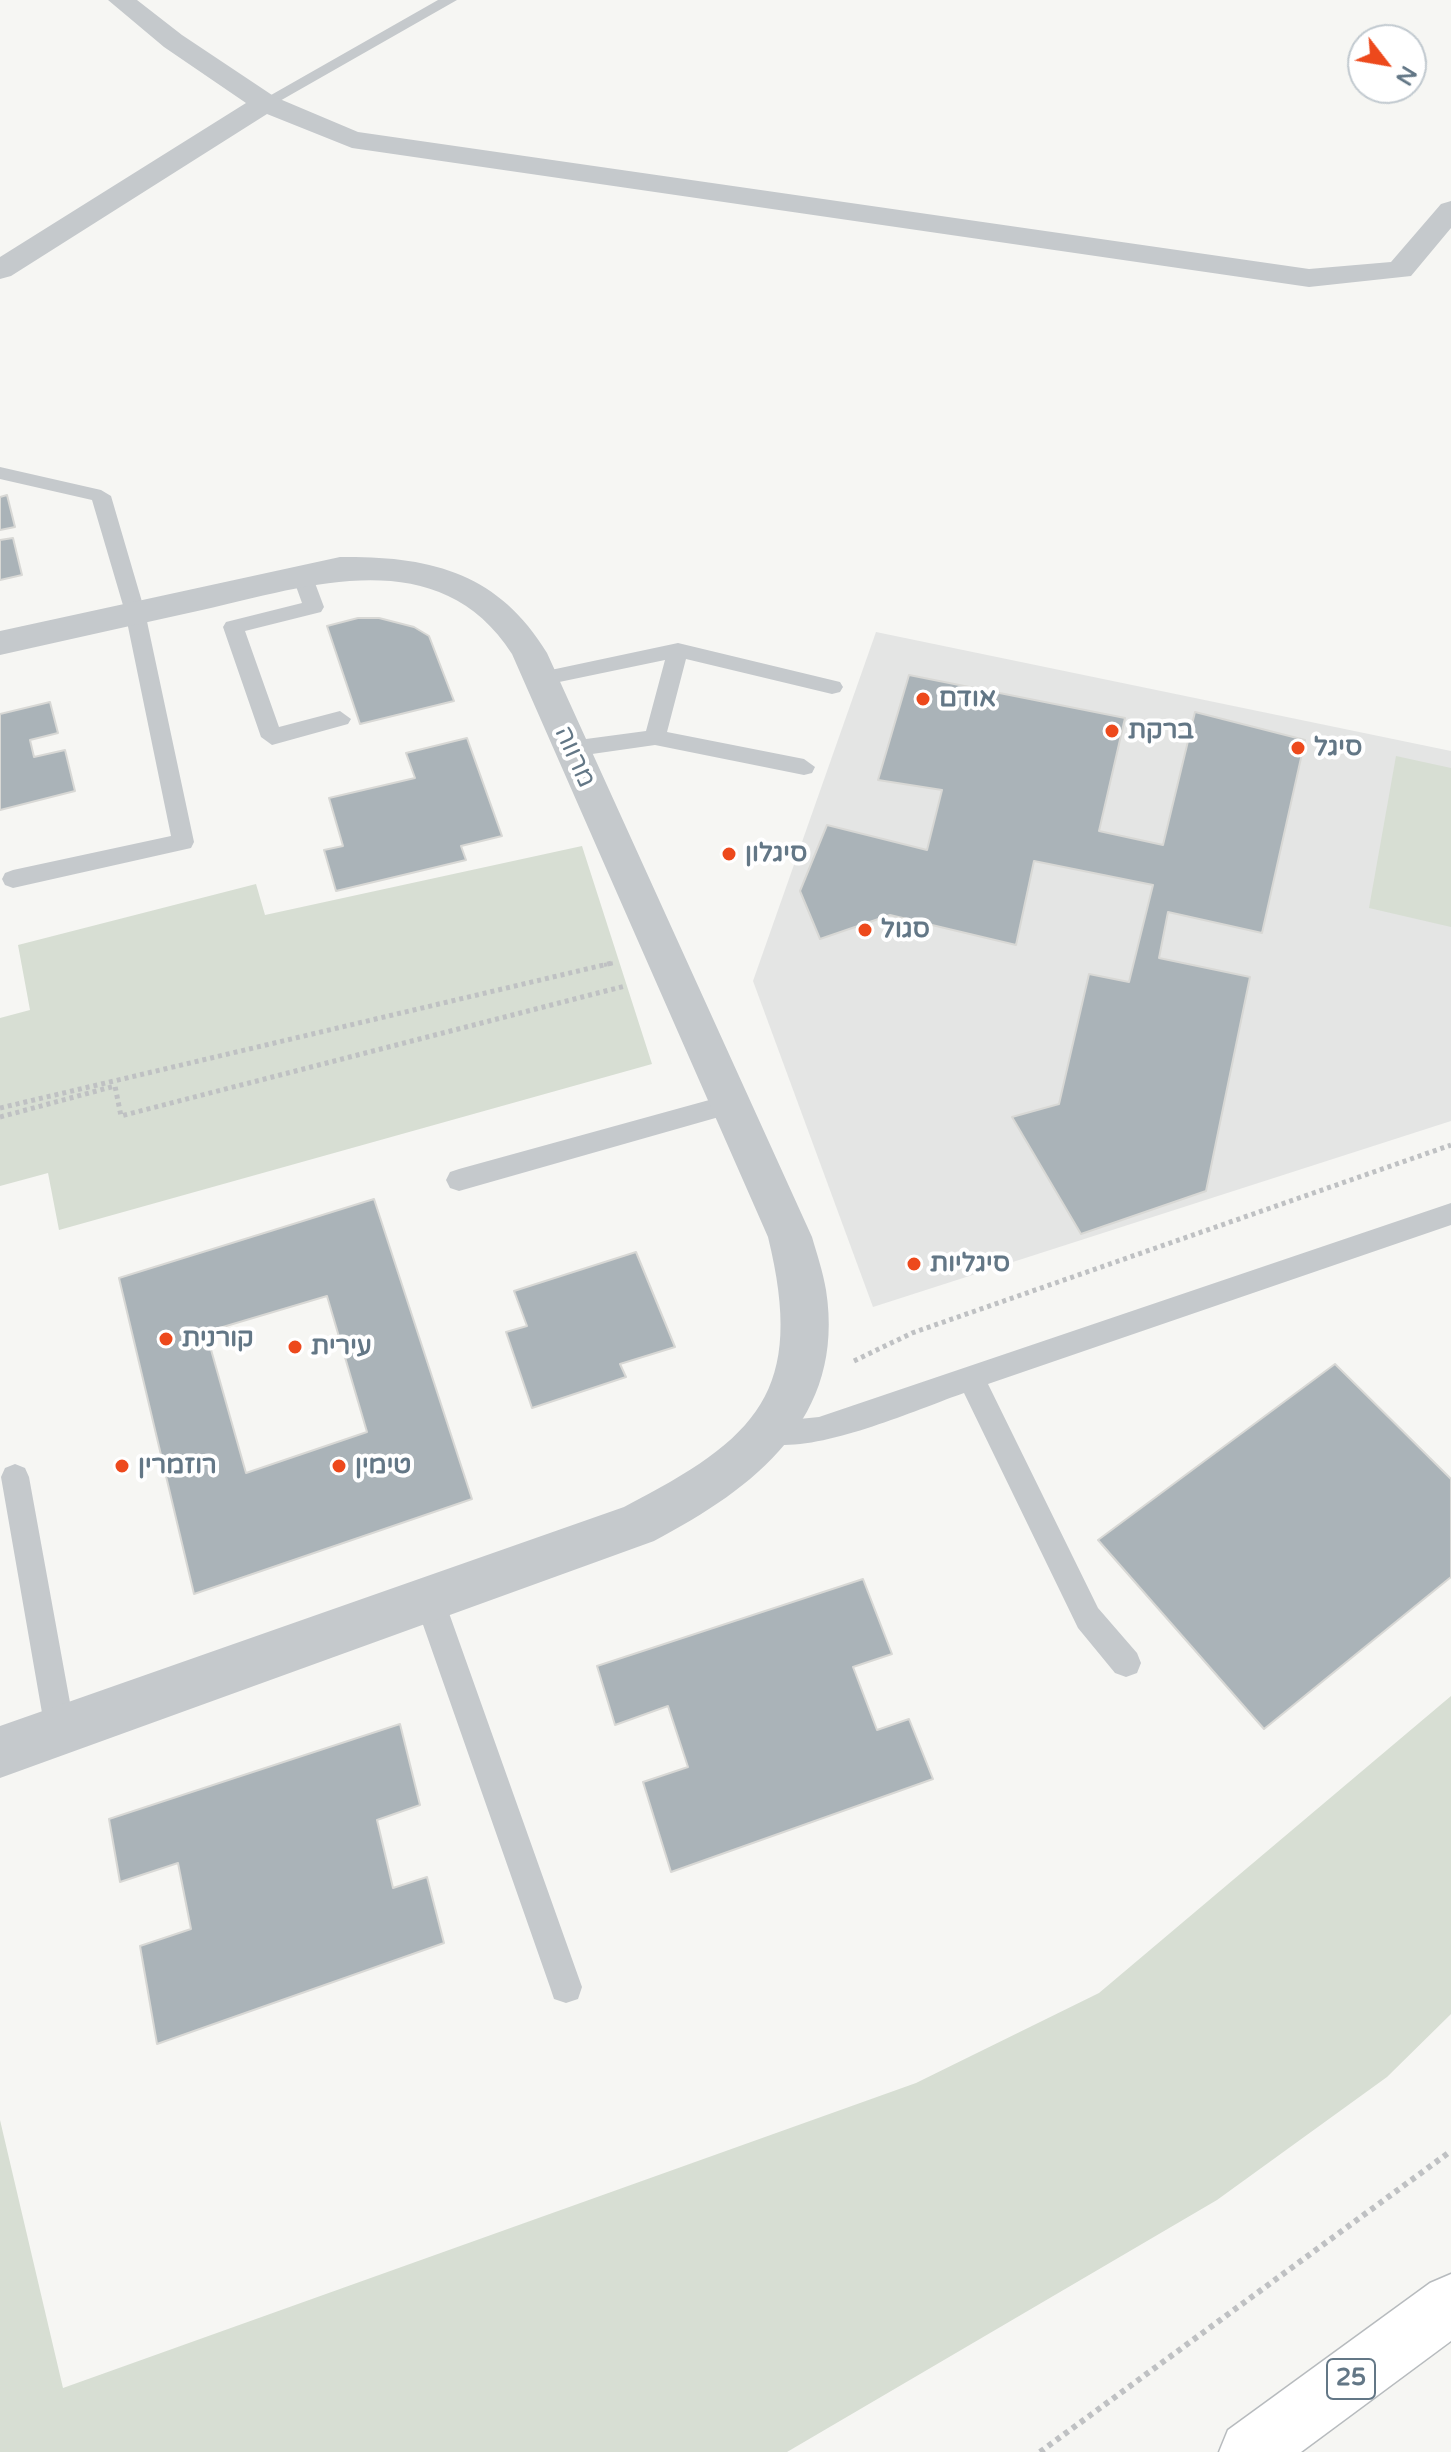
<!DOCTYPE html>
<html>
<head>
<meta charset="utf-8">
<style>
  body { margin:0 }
  #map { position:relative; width:1451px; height:2452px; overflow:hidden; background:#f6f6f3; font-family:"Varela Round",sans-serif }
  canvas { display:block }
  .north { position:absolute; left:1347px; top:24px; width:80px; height:80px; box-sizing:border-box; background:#fff; border:2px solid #c1c9cf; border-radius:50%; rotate:121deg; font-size:22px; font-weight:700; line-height:32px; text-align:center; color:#637786 }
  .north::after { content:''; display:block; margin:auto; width:28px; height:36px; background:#ed491c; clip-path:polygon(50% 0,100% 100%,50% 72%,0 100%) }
</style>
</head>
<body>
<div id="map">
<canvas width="1451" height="2452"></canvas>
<div class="north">N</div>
</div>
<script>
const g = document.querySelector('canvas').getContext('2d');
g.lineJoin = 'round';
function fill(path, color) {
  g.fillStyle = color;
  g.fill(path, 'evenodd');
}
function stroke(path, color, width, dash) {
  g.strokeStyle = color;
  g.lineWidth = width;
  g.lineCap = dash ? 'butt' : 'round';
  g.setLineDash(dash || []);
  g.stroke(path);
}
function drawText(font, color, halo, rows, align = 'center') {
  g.font = font + ' "Varela Round","Noto Sans Hebrew",sans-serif';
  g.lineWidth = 8;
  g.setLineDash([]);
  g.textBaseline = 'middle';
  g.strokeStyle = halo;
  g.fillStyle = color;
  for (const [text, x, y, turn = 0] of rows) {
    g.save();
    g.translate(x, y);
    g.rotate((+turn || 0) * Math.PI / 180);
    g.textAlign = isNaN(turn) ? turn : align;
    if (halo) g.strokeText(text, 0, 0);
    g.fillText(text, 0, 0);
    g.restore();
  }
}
fill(new Path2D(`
  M876 632 1451 751V1121L873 1307 753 981Z`), '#e4e5e4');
fill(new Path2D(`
  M1396 756 1451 768V927L1369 908Z
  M582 846 652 1064 59 1230 48 1173 0 1186V1018L30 1010 18 945 256 884 265 915Z
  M1451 1696V2014L1387 2077 1217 2200 787 2452H0V2120L63 2388 916 2083 1099 1993Z`), '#d7ded3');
const building = new Path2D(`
  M7 495 15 527 0 530V497Z
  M13 538 22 575 0 580V540Z
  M358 618H379L414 627 429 636 454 701 360 724 327 626Z
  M909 675 1125 718 1099 831 1163 845 1195 712 1305 740 1262 933 1168 912 1159 958 1250 977 1206 1191 1081 1234 1012 1117 1059 1104 1089 974 1129 982 1153 885 1034 861 1016 945 890 915 820 939 800 891 827 825 927 850 942 790 878 780Z
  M50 702 58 733 30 740 34 757 65 750 75 791 0 810V714Z
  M467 738 502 836 461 846 466 860 336 891 324 850 343 846 329 798 415 778 406 753Z
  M374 1199 472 1499 194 1594 119 1278ZM327 1296 367 1432 246 1473 206 1332Z
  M636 1252 675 1347 620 1364 626 1377 532 1408 506 1332 527 1326 514 1291Z
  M1335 1364 1451 1479V1577L1264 1729 1098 1540Z
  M863 1579 892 1654 853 1667 877 1730 909 1719 933 1779 671 1872 643 1782 688 1767 668 1706 615 1725 597 1666Z
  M400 1724 420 1805 377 1820 393 1888 427 1877 444 1943 157 2044 140 1946 191 1929 178 1863 120 1882 109 1819Z`);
fill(building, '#aab3b8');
stroke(building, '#d8d8d5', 2);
const trunk = new Path2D(`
  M1451 2274V2341L1301 2452H1219L1228 2430 1430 2283Z`);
stroke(trunk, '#b7bbbe', 3);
stroke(new Path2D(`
  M604 965 614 963`), '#bfc1c3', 4, [3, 3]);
stroke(new Path2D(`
  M0 1108 612 963
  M0 1117 115 1086 121 1116 625 986
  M854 1361 912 1333 1451 1145`), '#bfc1c3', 5, [4, 4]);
stroke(new Path2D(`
  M1040 2452 1451 2151`), '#bfc1c3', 6, [5, 5]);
fill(new Path2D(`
  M438 0H457L271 106 257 103Z
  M0 467 101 490 111 496 145 612 194 842 191 848 13 888 5 885 2 879 5 873 13 870 171 836 125 612 92 500 0 479Z
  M302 568 312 575 324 607 321 612 245 631 279 727 340 711 351 719 348 724 272 745 261 737 223 627 226 622 302 603 292 575Z
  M678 643 840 682 843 687 840 692 832 694 686 659 667 732 804 759 815 767 812 773 804 775 655 745 571 757 563 755 560 749 563 743 571 741 646 731 665 660 540 686 529 679 532 674Z
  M731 1094 740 1097 743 1104 740 1111 459 1191 450 1188 446 1180 450 1172 459 1169Z
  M1451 1203V1225L988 1384 1098 1608 1137 1653 1141 1663 1137 1673 1126 1677 1115 1673 1078 1628 964 1393C915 1410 807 1459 759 1441L755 1432 759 1423 819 1417Z
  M15 1464 25 1468 29 1477 75 1730 71 1741 60 1745 49 1741 45 1730 1 1477 5 1468Z
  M429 1585 439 1589 444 1599 582 1987 578 1999 566 2003 554 1999 550 1987 414 1599 419 1589Z`), '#c5c9cc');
fill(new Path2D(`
  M108 0H137L182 35 275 97 358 132 1309 269 1391 262 1441 204 1451 201V228L1411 276 1309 287 352 148 267 114 11 276 0 279V257L246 103 164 47Z
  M340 557C430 556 498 572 547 653L812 1237C817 1254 823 1272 826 1290 846 1418 755 1488 654 1541L0 1778V1726L624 1507C758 1438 806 1392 768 1237L512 654C439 540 308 586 202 610 134 625 67 640 0 655V631Z`), '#c5c9cc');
fill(trunk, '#fff');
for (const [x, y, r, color] of [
  [923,699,8,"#ed491c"],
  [1112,731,8,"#ed491c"],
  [1298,748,8,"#ed491c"],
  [729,854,8,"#ed491c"],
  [865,930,8,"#ed491c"],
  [914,1264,8,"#ed491c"],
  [166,1339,8,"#ed491c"],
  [295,1347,8,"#ed491c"],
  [122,1466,8,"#ed491c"],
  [339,1466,8,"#ed491c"]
]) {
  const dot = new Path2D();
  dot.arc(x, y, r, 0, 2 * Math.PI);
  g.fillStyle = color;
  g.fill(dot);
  stroke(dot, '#fff', 3);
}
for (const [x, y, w] of [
  [1351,2379,48]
]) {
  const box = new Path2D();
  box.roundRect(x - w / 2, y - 20, w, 40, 6);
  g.fillStyle = '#fff';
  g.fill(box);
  stroke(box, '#637786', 2);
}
drawText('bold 24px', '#637786', null, [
  ["25",1351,2379]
]);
drawText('bold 26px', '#637786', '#fff', [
  ["אודם",939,699],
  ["ברקת",1128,731],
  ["סיגל",1314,748],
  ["סיגלון",745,854],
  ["סגול",881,930],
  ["סיגליות",930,1264],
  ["קורנית",182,1339],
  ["עירית",311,1347],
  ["רוזמרין",138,1466],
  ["טימין",355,1466]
], 'left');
drawText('26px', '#637786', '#fff', [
  ["מרווה",574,757,66]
]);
</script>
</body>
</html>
